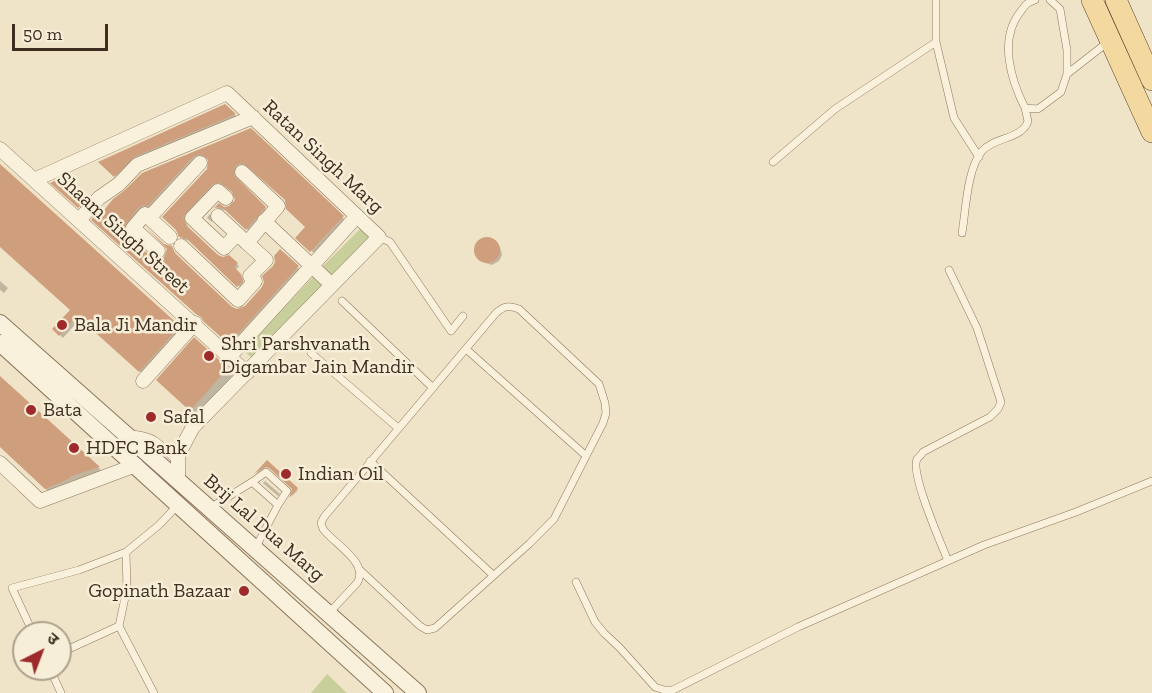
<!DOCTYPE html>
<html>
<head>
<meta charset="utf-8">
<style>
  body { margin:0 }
  #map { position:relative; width:1152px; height:693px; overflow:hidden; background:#f0e4c8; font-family:"Zilla Slab","Noto Sans Devanagari",serif }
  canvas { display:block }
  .north { position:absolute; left:12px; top:621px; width:60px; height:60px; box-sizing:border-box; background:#f7eed8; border:2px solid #ada18e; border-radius:50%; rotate:42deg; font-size:16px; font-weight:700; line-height:24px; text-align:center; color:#3d2e20 }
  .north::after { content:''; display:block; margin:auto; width:21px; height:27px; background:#9e2a2b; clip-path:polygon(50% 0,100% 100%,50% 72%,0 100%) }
  .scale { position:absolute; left:12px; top:24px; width:96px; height:27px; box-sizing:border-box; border:3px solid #3d2e20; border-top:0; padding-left:8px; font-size:18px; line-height:21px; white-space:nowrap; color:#3d2e20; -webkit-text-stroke:4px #f7eed8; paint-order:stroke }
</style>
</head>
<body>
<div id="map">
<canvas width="1152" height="693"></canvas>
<div class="north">उ</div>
<div class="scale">50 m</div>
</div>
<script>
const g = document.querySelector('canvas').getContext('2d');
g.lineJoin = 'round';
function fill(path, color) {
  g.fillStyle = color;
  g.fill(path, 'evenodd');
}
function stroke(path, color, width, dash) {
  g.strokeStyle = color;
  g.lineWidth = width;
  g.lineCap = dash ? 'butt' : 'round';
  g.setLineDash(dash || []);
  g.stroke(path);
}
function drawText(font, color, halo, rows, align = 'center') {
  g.font = font + ' "Zilla Slab",serif';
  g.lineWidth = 5;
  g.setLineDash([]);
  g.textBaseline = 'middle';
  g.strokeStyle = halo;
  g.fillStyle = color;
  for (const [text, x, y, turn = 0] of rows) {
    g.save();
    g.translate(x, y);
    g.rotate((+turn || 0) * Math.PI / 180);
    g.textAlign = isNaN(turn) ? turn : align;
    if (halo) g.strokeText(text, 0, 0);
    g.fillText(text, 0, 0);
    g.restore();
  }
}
fill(new Path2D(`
  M361 228 372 238 333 278 322 267Z
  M314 276 323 285 253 359 243 350Z
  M327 674 347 693H311Z`), '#c9cf9b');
fill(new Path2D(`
  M225 105 237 117 117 177 101 162Z
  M250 129 345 220 314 253 297 238 307 227 288 209 286 199 252 167 242 165 235 172 237 182 267 210 249 231 228 211 216 208 219 205 223 208H230L236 201 234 192 223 184 214 187 185 219 188 228 217 256 222 258 229 257 239 266 235 271 243 278 244 284 241 288 191 241 183 239 178 230 164 217 208 169 210 161 205 156 196 158 151 207H146L140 210 126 229 129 238 151 259 162 261 168 254 166 246 171 247 177 256 235 310 245 308 263 288 265 283 264 277 274 267 276 262 275 256 280 251 300 270 232 345 93 220 102 210 104 212 114 200 126 191 143 174Z
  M0 167 182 330 143 374 81 318 63 338 57 332 72 310 0 245Z
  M65 178 90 200 82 209 53 183Z
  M210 214 212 217V222L207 218Z
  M486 239 500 247 502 255 499 261 492 265 485 263 475 251 477 244Z
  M0 281 8 288 4 293 0 290Z
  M194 339 233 375 196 416 164 386Z
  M0 378 103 472 51 494 0 446Z
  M267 462 298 490 291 497 294 488 272 468 266 467 256 474Z
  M265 481 280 494 278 496 263 483Z`), '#0003');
fill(new Path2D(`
  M225 104 236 114 134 157 114 177 98 162Z
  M251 128 344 216 310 252 295 238 305 227 286 209 285 200 243 163 235 166 234 175 266 207 246 230 224 209 219 207 214 208 219 203 224 207 229 206 235 200 232 192 219 182 212 185 183 216 186 225 218 255 223 257 229 255 238 263 234 267 241 274 243 281 237 287 187 239 179 237 176 230 162 217 207 169 208 160 201 154 193 157 148 206 143 205 138 208 124 227 127 235 155 260 164 257 167 249 146 227 164 244 172 246 175 253 232 307 237 309 245 306 262 287 264 282 262 276 273 266 275 262 274 256 280 249 299 266 229 344 204 322 201 317 196 314 91 220 102 208 104 210 113 199 125 190 142 173Z
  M0 164 180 326 139 372 77 316 59 336 52 329 70 310 0 247Z
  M65 176 88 196 78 208 50 183Z
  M474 250a13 13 0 1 1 26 0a13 13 0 1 1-26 0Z
  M194 337 228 368 190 411 156 380Z
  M0 376 32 405 100 467 69 477 71 478 45 489 0 447Z
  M267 460 298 488 289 498 292 489 269 468 265 467 254 474Z`), '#cf9f7d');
const service = new Path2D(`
  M1035 0C1028 2 1025 5 1021 11 998 39 1011 80 1025 108L1038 109 1061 92 1067 74V50L1060 9 1050 0
  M936 42 954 118 979 157
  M1067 74 1108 42
  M773 162 835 109 936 42V0
  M962 233C966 209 967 169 982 151 994 137 1023 139 1028 121L1025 108
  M379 237 390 242 451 331 463 316
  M342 301 433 388
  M466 349 585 455
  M311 353 398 428
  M130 434C154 435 161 444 176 461
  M370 461 493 575
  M252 482 266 472 287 491 278 505
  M210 508 252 482 278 505 256 547
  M948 561C941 543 910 474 917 459 917 459 923 453 923 452L990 417 998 409 1001 402 977 328 949 270
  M576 582 595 622 604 633 620 648 655 687 664 690H673L798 627 984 545 1076 512 1152 481
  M328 614 357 583C370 563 334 544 323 529L321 523 324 517 496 313C504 306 509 305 519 309L599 384 605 403 606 413 603 423 554 519 529 544 435 628 427 630 420 626 361 571
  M33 633 12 588 79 570 126 552
  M60 653 119 626
  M50 669 61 693
  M154 693 119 626 127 588 126 552 159 525 177 506`);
const minor = new Path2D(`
  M0 149 247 373
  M34 180 227 93 379 237 193 427 178 455V480
  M226 198 218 191 192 218 224 248 237 234
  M218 216 247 243 278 206 242 172
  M149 218 200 163
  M79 220 99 198 119 184 137 165 253 117
  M264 221 332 285
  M181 246 238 300 255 281 250 276 266 260 247 243
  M158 251 133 228 145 214 170 237
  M230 356 357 216
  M143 381 195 323
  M0 463 40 501 136 465`);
const tertiary = new Path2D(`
  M0 323 418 693
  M0 343 385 693`);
const primary = new Path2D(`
  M1092 0 1152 132
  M1116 0 1152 80`);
stroke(service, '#8d765c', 8);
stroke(minor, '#8d765c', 15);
stroke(tertiary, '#8d765c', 18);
stroke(primary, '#5b4430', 22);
stroke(service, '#faf1dc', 7);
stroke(minor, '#faf1dc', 14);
stroke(tertiary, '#faf1dc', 16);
stroke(primary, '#f3d9a0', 21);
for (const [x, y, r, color] of [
  [62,325,6,"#9e2a2b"],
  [209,356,6,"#9e2a2b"],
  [31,410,6,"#9e2a2b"],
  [151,417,6,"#9e2a2b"],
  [74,448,6,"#9e2a2b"],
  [286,474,6,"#9e2a2b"],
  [244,591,6,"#9e2a2b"]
]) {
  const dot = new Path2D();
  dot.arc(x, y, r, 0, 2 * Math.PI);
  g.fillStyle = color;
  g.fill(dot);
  stroke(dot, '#f7eed8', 2);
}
drawText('20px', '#3d2e20', '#f7eed8', [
  ["Ratan Singh Marg",323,157,43],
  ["Shaam Singh Street",123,233,42],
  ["Brij Lal Dua Marg",264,528,41]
]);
drawText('20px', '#3d2e20', '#f7eed8', [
  ["Bala Ji Mandir",74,325],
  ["Shri Parshvanath",221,344],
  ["Digambar Jain Mandir",221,367],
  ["Bata",43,410],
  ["Safal",163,417],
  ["HDFC Bank",86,448],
  ["Indian Oil",298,474],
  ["Gopinath Bazaar",232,591,"right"]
], 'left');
</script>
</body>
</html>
